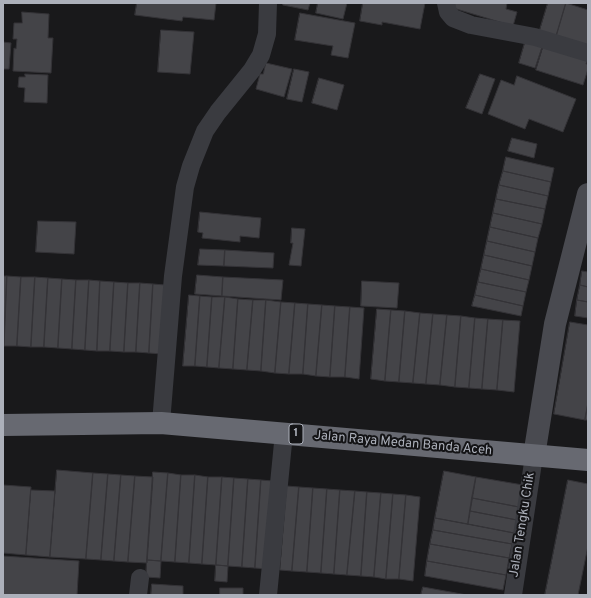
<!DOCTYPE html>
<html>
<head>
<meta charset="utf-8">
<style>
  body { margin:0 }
  #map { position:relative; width:591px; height:598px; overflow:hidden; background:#19191b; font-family:Overpass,sans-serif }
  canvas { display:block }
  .frame { position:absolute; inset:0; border:4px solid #acb0ba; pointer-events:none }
</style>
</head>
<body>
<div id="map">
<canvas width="591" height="598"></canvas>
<div class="frame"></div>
</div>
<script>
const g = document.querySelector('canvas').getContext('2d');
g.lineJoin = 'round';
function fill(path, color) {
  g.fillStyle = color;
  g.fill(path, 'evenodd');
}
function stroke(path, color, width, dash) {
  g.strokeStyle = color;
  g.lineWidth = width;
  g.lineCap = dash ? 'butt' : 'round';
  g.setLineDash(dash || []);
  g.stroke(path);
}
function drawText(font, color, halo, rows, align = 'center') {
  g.font = font + ' Overpass,sans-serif';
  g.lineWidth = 4;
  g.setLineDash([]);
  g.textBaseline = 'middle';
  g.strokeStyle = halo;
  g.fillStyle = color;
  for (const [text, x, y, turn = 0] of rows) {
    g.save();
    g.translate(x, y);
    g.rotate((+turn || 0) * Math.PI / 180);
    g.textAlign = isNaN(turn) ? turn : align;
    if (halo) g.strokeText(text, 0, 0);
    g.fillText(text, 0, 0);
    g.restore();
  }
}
const building = new Path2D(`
  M137 3H216L214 20 183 17 182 21 135 15Z
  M283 3H310L308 10 283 5Z
  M318 3H347L343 19 316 13Z
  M363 3H425L420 29 382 22V25L360 21Z
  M455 3H507L506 9 517 12 513 26 453 8Z
  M548 3H566L556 37 539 33Z
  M566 3 588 10V47L556 37Z
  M22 12 49 14 48 38H53L51 73 13 71 14 48 16 49 17 39H13L14 23H22Z
  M300 13 355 23 348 58 331 55 333 46 295 40Z
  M161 30 194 32 190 74 158 72Z
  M526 39 543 44 535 68 519 63Z
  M3 42 11 43 9 69H3Z
  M544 44 588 58 586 64H588V69L583 85 536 70Z
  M266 63 292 69 284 97 256 89 260 74H263Z
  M294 69 309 72 302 102 287 99Z
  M25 74 48 75 47 103 24 102 25 88 18 87 19 77H25Z
  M480 74 495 79 482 114 466 108Z
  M517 76 576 99 563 132 529 119 525 129 488 114 501 80 514 85Z
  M319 78 344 85 337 110 312 103Z
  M512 138 537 144 534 158 508 151Z
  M506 157 554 168 551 182 503 171Z
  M503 171 551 182 548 196 499 185Z
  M499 185 548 196 545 209 496 199Z
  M496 199 545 209 542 224 493 213Z
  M200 212 261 218 259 238 240 236V242L202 238 203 233 198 232Z
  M493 213 542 224 538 238 490 227Z
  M38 221 76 222 74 254 36 252Z
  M490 227 538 238 535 252 487 241Z
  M292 228 305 229 301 266 289 265 293 243H291Z
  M487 241 535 252 532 266 484 255Z
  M200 249 225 250 224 266 198 265Z
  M225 250 274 253 273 268 224 266Z
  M484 255 532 266 529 280 481 269Z
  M481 269 529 280 526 292 478 282Z
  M582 271 588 272V287L580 285Z
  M197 275 223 277 222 296 195 294Z
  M3 276H7L4 346H3Z
  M7 276 21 277 17 346H4Z
  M21 277H35L31 347 17 346Z
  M35 277 48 278 44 347H31Z
  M223 277 283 280 281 300 222 296Z
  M48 278 62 279 58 348 44 347Z
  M62 279 76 280 72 349 58 348Z
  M76 280H89L85 350 72 349Z
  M89 280 100 281 97 351 85 350Z
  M100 281 114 282 110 351H97Z
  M362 281 399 283 397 308 361 306Z
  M114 282 128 283 124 352 110 351Z
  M478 282 526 292 523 306 475 295Z
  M128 283H140L136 352H124Z
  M140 283 153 284 149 353 136 352Z
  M153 284 165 285 162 354 149 353Z
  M580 285 588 287V302L577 300Z
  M189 295 200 296 195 366H183Z
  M475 295 523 306 521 316 472 306Z
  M200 296 212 297 207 367 195 366Z
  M212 297H225L219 368 207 367Z
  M225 297 238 299 233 369 219 368Z
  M238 299 253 300 247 370 233 369Z
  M253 300H266L261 371 247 370Z
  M266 300 281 302 275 373 261 371Z
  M577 300 588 302V318L575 316Z
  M281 302 295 303 289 374 275 373Z
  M295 303 308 304 303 374H289Z
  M308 304 322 305 316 376 303 374Z
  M322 305 335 306 330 377 316 376Z
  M335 306 350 307 345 377H330Z
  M350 307 364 308 359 379 345 377Z
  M377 309 391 310 385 381 371 379Z
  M391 310 405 311 399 382 385 381Z
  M405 311 420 313 413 383 399 382Z
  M420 313 433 314 426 384 413 383Z
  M433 314 447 315 440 385 426 384Z
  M447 315 461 316 455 387 440 385Z
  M461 316 475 318 469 388 455 387Z
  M475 318 488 319 482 389 469 388Z
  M488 319 503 320 497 390 482 389Z
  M503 320 520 321 514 392 497 390Z
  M570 322 588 325V403L585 420 554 414Z
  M588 403V420H585Z
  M57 470 93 473 86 559 50 557Z
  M444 471 476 477 468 524 435 518Z
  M153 472 168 473 161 561 147 560Z
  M93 473 108 474 101 560 86 559Z
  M168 473 181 475 175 562 161 561Z
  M108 474 121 475 114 561 101 560Z
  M121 475 135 476 128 562 114 561Z
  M181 475H195L189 563 175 562Z
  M195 475 208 477 202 564 189 563Z
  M135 476 153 477 147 563 128 562Z
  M208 477H222L216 565 202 564Z
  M222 477 234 478 228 566 216 565Z
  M476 477 523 485 519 507 472 498Z
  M234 478 248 479 242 567 228 566Z
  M248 479 261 480 255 568 242 567Z
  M261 480 273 481 267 569 255 568Z
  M568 480 588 484V546L578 595H545Z
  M3 485 31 487 26 555 3 553Z
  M287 486 299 487 292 571 280 570Z
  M299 487 313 488 307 572 292 571Z
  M313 488 327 489 321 573 307 572Z
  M327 489 340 490 334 574 321 573Z
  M31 490 55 491 50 557 26 555Z
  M340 490 355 491 347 575 334 574Z
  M355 491 367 492 361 576 347 575Z
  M367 492 381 493 374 577 361 576Z
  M381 493 393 494 386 579 374 577Z
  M393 494 406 495 399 579H386Z
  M406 495 420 497 413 581 399 579Z
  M472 498 519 507 517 520 470 511Z
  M470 511 517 520 514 533 468 524Z
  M435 518 514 533 512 544 433 530Z
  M433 530 512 544 509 558 430 544Z
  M430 544 509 558 506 575 427 561Z
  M3 556 79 561 77 595H3Z
  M147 560 161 561 160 578 146 577Z
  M427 561 506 575 503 590 425 576Z
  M216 565 228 566 227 582 215 581Z
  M152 584 183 586V595H151Z
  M423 587 467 595H421Z
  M220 588H243V595H220Z`);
fill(building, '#444448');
stroke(building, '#343337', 1);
stroke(new Path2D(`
  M446 3 448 12 453 18 471 25 535 37 588 53
  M161 423 173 276 185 187 191 166 205 131 218 112 252 70 261 55 267 34 268 3
  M138 595 140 578
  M268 595 284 433
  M513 595 534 456`), '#3a3b40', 18);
stroke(new Path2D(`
  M534 456 555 324 588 194`), '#494a50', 22);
stroke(new Path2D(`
  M3 425 161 423 588 460`), '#676971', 22);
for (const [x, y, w] of [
  [296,434,14]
]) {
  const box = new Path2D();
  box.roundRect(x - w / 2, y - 10, w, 20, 3);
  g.fillStyle = '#141416';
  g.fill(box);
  stroke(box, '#acb0ba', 1);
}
drawText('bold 12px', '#acb0ba', null, [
  ["1",296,434]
]);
drawText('13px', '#acb0ba', '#141416', [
  ["Jalan Raya Medan Banda Aceh",403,444,5],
  ["Jalan Tengku Chik",523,525,-81]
]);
</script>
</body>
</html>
